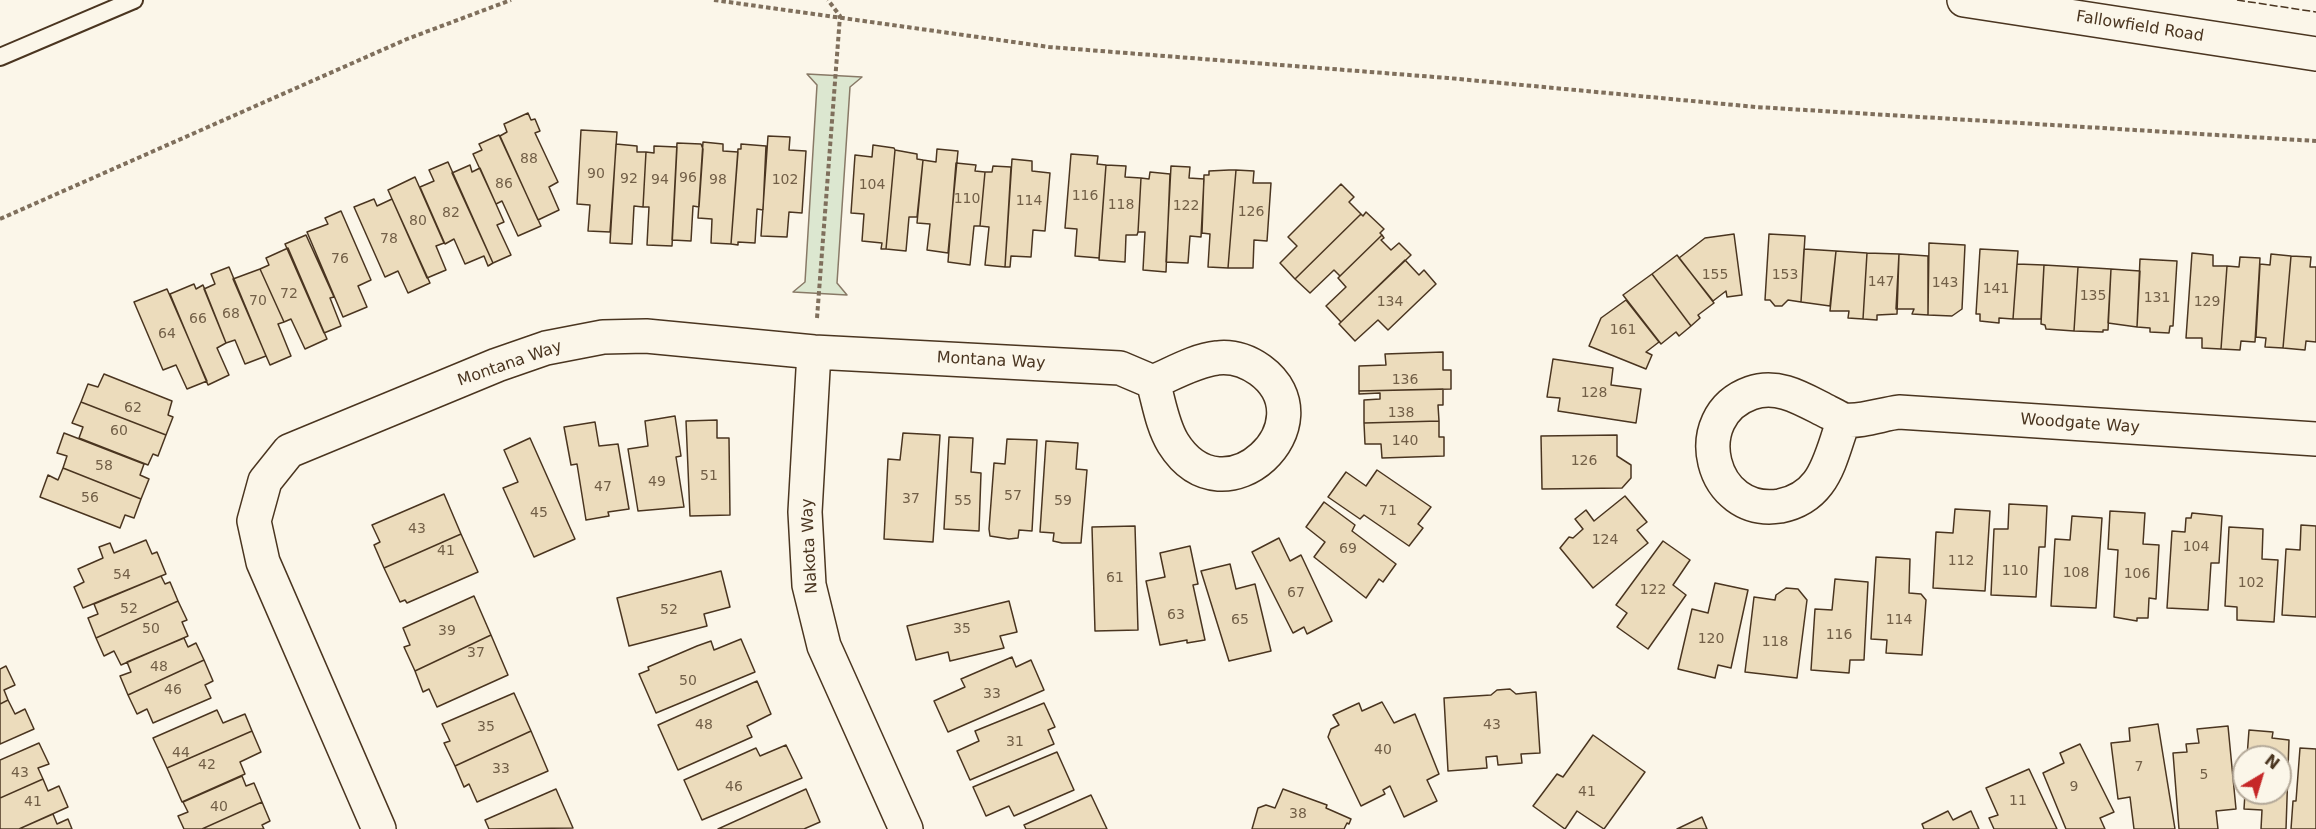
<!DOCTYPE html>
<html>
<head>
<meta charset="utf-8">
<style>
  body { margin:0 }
  #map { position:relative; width:2316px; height:829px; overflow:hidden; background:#fbf6e9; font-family:"DejaVu Sans",sans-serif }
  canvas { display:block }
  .north { position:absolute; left:2232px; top:745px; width:60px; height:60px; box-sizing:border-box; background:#fbf6e9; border:2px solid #b4a999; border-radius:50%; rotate:38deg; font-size:16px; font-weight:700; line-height:24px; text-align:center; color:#4a3520 }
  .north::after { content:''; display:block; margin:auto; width:21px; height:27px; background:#c62828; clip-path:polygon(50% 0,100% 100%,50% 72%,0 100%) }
</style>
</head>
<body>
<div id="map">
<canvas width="2316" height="829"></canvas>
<div class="north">N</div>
</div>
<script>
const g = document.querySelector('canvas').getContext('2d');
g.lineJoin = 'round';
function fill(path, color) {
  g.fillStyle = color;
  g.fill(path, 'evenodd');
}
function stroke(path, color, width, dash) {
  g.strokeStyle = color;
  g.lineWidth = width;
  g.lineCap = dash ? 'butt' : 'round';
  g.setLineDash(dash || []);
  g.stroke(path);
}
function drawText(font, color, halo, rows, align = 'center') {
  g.font = font + ' "DejaVu Sans",sans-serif';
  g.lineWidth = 4.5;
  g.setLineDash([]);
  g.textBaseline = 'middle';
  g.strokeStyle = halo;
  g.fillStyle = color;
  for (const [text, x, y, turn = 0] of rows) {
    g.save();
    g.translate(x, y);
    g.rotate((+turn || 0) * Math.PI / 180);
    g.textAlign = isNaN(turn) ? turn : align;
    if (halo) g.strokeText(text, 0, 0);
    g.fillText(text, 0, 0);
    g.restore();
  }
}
const green = new Path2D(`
  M807 74 862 77 850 87 837 283 847 295 793 292 805 282 817 85Z`);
fill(green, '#dce7d0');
stroke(green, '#887966', 1.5);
const building = new Path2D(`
  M528 113 531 120 535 119 540 131 535 133 558 182 549 187 559 210 538 220 500 136 507 132 504 124Z
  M581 130 617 132 610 232 588 231 590 205 577 204Z
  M499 135 541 226 518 236 502 201 496 204 473 154 482 150 479 144Z
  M768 136 790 137 789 150 806 151 802 213 789 212 787 237 761 236Z
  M703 142 723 144V151L738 152 731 244 711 243 712 219 698 218Z
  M677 143 701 144 703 149 699 207 693 206 691 241 672 240Z
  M616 144 637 146V152H646L643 207 634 206 632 244 610 243Z
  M741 144 766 146 763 210 757 209 755 243 738 242V245L731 244 738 149H741Z
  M873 145 894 148 895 150 886 249H881L882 243 862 241 864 214 851 213 855 155 872 157Z
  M654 146 677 147 672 246 647 245 649 207H643L646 152 654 153Z
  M937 149 958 151 948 253 927 250 930 224 917 223 923 160 936 162Z
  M895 150 917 154V159L923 160 917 217H909L906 251 886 249Z
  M1071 154 1098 156 1097 164 1106 165 1099 258 1075 256 1077 229 1065 228Z
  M1012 159 1032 161V171L1050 173 1045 231 1033 230 1031 257 1011 256 1010 267H1005Z
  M448 162 493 263 488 266 484 256 465 264 454 239 445 244 420 187 434 181 429 170Z
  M956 163 976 165 975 171 985 172 980 226H974L970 265 948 262Z
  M470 165 472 172 480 168 504 222 497 225 511 255 493 263 452 173Z
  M1106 165 1126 166 1125 177 1141 178 1138 232 1137 235H1126L1125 262 1099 260Z
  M993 166 1011 167 1005 267 985 265 989 227 980 226 985 172H992Z
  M1171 166 1190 167 1189 178 1204 179 1201 237 1190 236 1188 263 1166 262Z
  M1229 170H1236L1228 268 1208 267 1210 234 1202 233 1204 175H1209V171Z
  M1236 170 1254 171 1253 183H1271L1267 241 1254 240 1253 268H1228Z
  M1150 172 1170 174 1166 272 1143 270 1145 232H1138L1141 178 1149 179Z
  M415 177 444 243 436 246 446 270 427 278 388 190Z
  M1341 184 1354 197 1349 202 1361 214 1295 279 1280 263 1297 246 1288 237Z
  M374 199 377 206 392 199 430 283 408 293 398 271 385 277 354 207Z
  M341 211 371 280 358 286 367 307 343 317 307 232 328 224 325 218Z
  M1366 212 1384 229 1380 233 1382 235 1340 276 1334 270 1310 293 1295 279 1361 214 1363 216Z
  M1734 234 1742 295 1727 297 1726 291 1713 301 1679 258 1705 238Z
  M1769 234 1805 236 1801 302 1788 300 1782 306H1775L1770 300H1765Z
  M306 235 334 297 330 298 341 326 324 333 285 244Z
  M1382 235 1384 238 1381 240 1391 250 1399 243 1411 255 1341 322 1326 306 1346 287 1338 278Z
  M1929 243 1965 245 1962 309 1952 316 1928 315Z
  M288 248 327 339 305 349 291 319 284 322 260 269 269 265 266 258Z
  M1804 249 1836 251 1830 306 1801 302Z
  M1980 249 2018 251 2013 319 1999 318V323L1980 321V314H1976Z
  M1836 251 1867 253 1863 319 1848 318 1849 311H1830Z
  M1867 253 1899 254 1897 314 1877 315V320L1863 319Z
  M2192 253 2213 255V266H2227L2221 349 2202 348V338H2186Z
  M1899 254 1928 256V315L1912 314 1914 309H1896Z
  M2271 254 2291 256 2283 348 2265 347 2266 338 2256 337 2260 264 2270 265Z
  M1677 255 1714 303 1698 315 1700 318 1691 326 1652 274Z
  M2291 256 2311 257 2310 267H2316V342L2306 341 2305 350 2283 348Z
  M2240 257 2260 258 2255 342 2241 341 2240 350 2221 349 2227 266 2239 267Z
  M2140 259 2177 261 2173 326H2170L2169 333 2150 332V328L2137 327Z
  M1405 260 1419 275 1424 270 1436 284 1388 330 1378 320 1355 341 1339 324Z
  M2017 264 2044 265 2041 319H2013Z
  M2044 265 2078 267 2074 331 2046 329 2045 325 2041 324Z
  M229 267 266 356 245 364 235 340 226 343 204 289 215 284 211 274Z
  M2078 267 2111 269 2108 330H2103V332L2074 331Z
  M260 269 284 322 278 324 291 356 270 365 233 279Z
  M2111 269 2140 271 2137 327 2108 323Z
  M1652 274 1691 326 1679 336 1676 332 1661 344 1623 295Z
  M194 284 196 289 203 285 226 343 217 348 229 375 208 385 170 294Z
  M167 289 207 381 187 389 176 365 163 370 134 302Z
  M1626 300 1659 342 1646 352 1652 355 1646 369 1589 346 1601 318Z
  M1443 352V370H1451V389L1359 391V366L1386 365 1385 354Z
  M1553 359 1613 368 1611 385 1641 389 1636 423 1558 411 1560 398 1547 397Z
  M104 374 172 401 168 415 173 417 166 435 81 402 88 384 98 387Z
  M1443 389V405H1438L1439 421 1364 423V400L1380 399V393L1359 394V391Z
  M81 402 166 435 158 456 153 454 148 465 79 438 83 427 72 423Z
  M675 416 681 456 676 457 684 507 638 511 628 449 648 446 645 421Z
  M717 420V438H729L730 515 690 516 686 421Z
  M1439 421V437H1444V456L1382 458 1381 444H1365L1364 423Z
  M595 422 599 446 618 444 629 509 608 512 609 516 586 520 577 464 571 465 564 427Z
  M64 433 144 464 140 475 149 479 141 499 63 468 67 456 57 453Z
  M903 433 940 435 933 542 884 539 888 459 900 460Z
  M1617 435V456L1631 465V478L1622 488 1542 489 1541 436Z
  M949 437 973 438 971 472 981 473 979 531 944 529Z
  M530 438 575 539 534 557 503 488 518 482 504 450Z
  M1007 439 1037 440 1032 531 1019 530 1018 538 1009 539 990 536 989 529 994 463 1005 464Z
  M1046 441 1078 443 1076 469 1087 470 1081 543H1062L1053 541 1054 533 1040 532Z
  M63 468 141 499 134 518 125 515 120 528 40 497 48 475 58 480Z
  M1377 470 1431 507 1418 524 1423 528 1409 546 1364 515 1360 519 1328 497 1346 472 1366 486Z
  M444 494 461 534 384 568 374 545 380 542 372 525Z
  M1625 496 1647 522 1637 530 1648 543 1593 588 1560 548 1569 537 1573 538 1583 529 1575 519 1586 510 1594 521Z
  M1324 502 1355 525 1352 531 1396 564 1383 582 1379 579 1366 598 1314 557 1325 542 1306 527Z
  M2009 504 2047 506 2045 547H2039L2036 597 1991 595 1994 529H2008Z
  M1955 509 1990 511 1985 591 1933 588 1936 532 1953 533Z
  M2110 511 2145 513 2143 544 2159 545 2156 599 2149 598 2148 618H2137V621L2114 617 2118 550 2108 549Z
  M2192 513 2222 516 2219 563H2211L2208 610 2167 608 2172 531 2185 532 2186 518H2191Z
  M2072 516 2102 518 2096 608 2051 606 2055 539 2070 540Z
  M2301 525 2316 526V617L2282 615 2286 549 2300 550Z
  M1135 526 1138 630 1095 631 1092 527Z
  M2229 527 2263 529 2262 559 2278 560 2274 622 2237 620V607L2225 606Z
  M461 534 478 572 407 603 405 600 400 602 384 568Z
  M1279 538 1290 561 1301 555 1332 621 1307 634 1304 627 1293 633 1252 552Z
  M146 540 152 554 157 552 166 574 83 608 74 587 84 582 78 569 103 558 99 547 110 543 114 553Z
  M1663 541 1690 560 1673 585 1686 595 1648 649 1617 627 1627 613 1616 605Z
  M1190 546 1198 584 1193 585 1205 640 1187 643V640L1160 645 1146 581 1165 577 1160 553Z
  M1876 557 1910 559 1909 593 1921 594 1926 600 1922 655 1886 653 1887 640 1871 639Z
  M1230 564 1236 589 1255 584 1271 651 1229 661 1201 571Z
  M721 571 730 607 704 614 707 626 629 646 617 598Z
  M161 576 165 584 170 582 178 601 96 638 88 618 98 614 94 604Z
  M1835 579 1868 582 1864 660H1850L1849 673 1811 670 1815 609 1832 610Z
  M1715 583 1748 590 1731 668 1718 665 1715 678 1678 669 1692 609 1708 613Z
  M1786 588 1798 589 1807 600 1797 678 1745 672 1754 597 1775 600 1776 595Z
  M474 596 491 635 415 671 404 647 410 645 403 628Z
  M178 601 187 620 182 622 188 636 121 665 114 651 104 656 96 638Z
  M1009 601 1017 632 1000 636 1004 648 950 661 948 652 916 660 907 626Z
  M491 635 508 675 437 707 429 689 423 692 415 671Z
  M184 638 188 647 196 643 204 660 128 695 120 676 131 672 127 662Z
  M741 639 755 672 656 713 639 674 649 670 648 667 697 646 711 641 714 650Z
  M1012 657 1016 667 1031 660 1044 690 948 732 934 701 965 687 961 679Z
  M204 660 213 681 205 685 211 698 153 723 147 709 137 714 128 695Z
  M6 666 15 685 4 690 8 700 0 704V669Z
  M757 681 771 714 747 726 752 737 678 770 658 725Z
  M1510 689 1516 694 1536 692 1540 753 1521 754 1522 763 1498 765 1497 756 1486 757 1487 768 1448 771 1444 698 1491 695 1497 690Z
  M514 693 531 731 455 766 444 743 450 741 442 724Z
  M8 700 15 714 25 709 34 729 0 744V704Z
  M1382 702 1394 723 1415 714 1439 774 1427 780 1437 801 1404 817 1390 786 1383 790 1385 794 1361 806 1328 737 1331 729 1339 725 1333 715 1359 703 1362 711Z
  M1044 703 1055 727 1048 730 1054 744 970 780 957 751 979 741 975 731Z
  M217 710 223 723 245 714 252 731 167 768 153 738Z
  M2158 724 2175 829H2134L2130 797 2118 799 2111 743 2130 741 2129 728Z
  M2228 726 2236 809 2216 811 2218 829H2179L2173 753 2187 752 2186 744 2199 743 2197 729Z
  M2249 730 2273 732 2272 738 2289 740 2286 829H2261L2262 810 2244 809 2245 793H2280V757H2247Z
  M252 731 261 752 240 762 245 774 182 802 167 768Z
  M531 731 548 771 477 802 469 784 464 787 455 766Z
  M1593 735 1645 772 1604 829 1577 811 1565 829 1533 806 1557 774 1563 777Z
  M39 743 49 764 38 768 43 779 0 798V760Z
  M2080 744 2114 812 2100 818 2105 829H2066L2043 773 2064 763 2060 753Z
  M786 745 802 778 702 820 684 780 756 748 760 756Z
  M2300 748 2316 749V829H2291L2293 801H2296Z
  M1057 752 1074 790 1014 816 1009 806 986 816 973 787Z
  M2029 769 2057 829H1994L1989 818 1998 815 1986 788Z
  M242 776 246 786 254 783 262 802 202 829H184L178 816 188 812 183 802Z
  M43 779 48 791 59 786 68 807 19 829H0V798Z
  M556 789 573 828 489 829 485 820Z
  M806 789 820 822 804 829H718Z
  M1283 789 1327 805 1326 808 1351 819 1349 824 1347 823 1344 829H1252L1258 808 1266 805 1275 808Z
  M1091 795 1107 829H1026L1024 825Z
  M262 802 270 821 262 825 264 829H202Z
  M1948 811 1953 820 1971 811 1979 829H1924L1922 824Z
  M53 814 57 824 68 819 72 829H19Z
  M1702 817 1707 829H1677Z`);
fill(building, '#ecdcbc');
stroke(building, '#4a3520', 1.5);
const lane = new Path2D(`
  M0 57 134 0`);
const street = new Path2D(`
  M814 352 805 512 809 585 824 646 906 829
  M1844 420C1836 440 1831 466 1818 483 1809 495 1795 503 1780 506 1710 517 1686 416 1751 393 1779 383 1804 400 1828 412 1833 414 1840 419 1845 420 1861 422 1883 414 1899 412L2316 439
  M379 829 263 562 254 521 265 481 289 451 497 365 546 348 603 337 646 336 814 352 1120 368 1153 382C1172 374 1196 360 1217 358 1233 356 1247 361 1260 370 1331 422 1225 526 1173 443 1162 425 1159 402 1153 382`);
const secondary = new Path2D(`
  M1964 0 2316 54`);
stroke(lane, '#4a3520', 20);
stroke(street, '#4a3520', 36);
stroke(secondary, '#4a3520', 36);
stroke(new Path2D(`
  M714 0 1049 47 1448 78 1756 107 2316 141
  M0 219 407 39 511 0
  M817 318 840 16 828 0`), '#7f6f5c', 4, [4.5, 3]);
stroke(lane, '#fbf6e9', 16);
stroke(street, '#fbf6e9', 33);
stroke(secondary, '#fbf6e9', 33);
stroke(new Path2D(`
  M2237 0 2316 12`), '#4a3520', 1.5, [8, 3]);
drawText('14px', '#725f47', null, [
  ["88",529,159],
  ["90",596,174],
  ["96",688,178],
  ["92",629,179],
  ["94",660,180],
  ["98",718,180],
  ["102",785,180],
  ["86",504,184],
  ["104",872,185],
  ["116",1085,196],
  ["110",967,199],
  ["114",1029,201],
  ["118",1121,205],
  ["122",1186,206],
  ["126",1251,212],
  ["82",451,213],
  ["80",418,221],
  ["78",389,239],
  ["76",340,259],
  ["155",1715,275],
  ["153",1785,275],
  ["147",1881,282],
  ["143",1945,283],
  ["141",1996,289],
  ["72",289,294],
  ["135",2093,296],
  ["131",2157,298],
  ["70",258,301],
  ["134",1390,302],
  ["129",2207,302],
  ["68",231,314],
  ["66",198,319],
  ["161",1623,330],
  ["64",167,334],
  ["136",1405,380],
  ["128",1594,393],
  ["62",133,408],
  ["138",1401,413],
  ["60",119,431],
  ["140",1405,441],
  ["126",1584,461],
  ["58",104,466],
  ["51",709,476],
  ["49",657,482],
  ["47",603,487],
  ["57",1013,496],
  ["56",90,498],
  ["37",911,499],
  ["55",963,501],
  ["59",1063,501],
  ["71",1388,511],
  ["45",539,513],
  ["43",417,529],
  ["124",1605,540],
  ["104",2196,547],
  ["69",1348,549],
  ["41",446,551],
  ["112",1961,561],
  ["110",2015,571],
  ["108",2076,573],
  ["106",2137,574],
  ["54",122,575],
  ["61",1115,578],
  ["102",2251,583],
  ["122",1653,590],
  ["67",1296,593],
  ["52",129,609],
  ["52",669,610],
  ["63",1176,615],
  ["65",1240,620],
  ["114",1899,620],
  ["50",151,629],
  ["35",962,629],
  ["39",447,631],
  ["116",1839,635],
  ["120",1711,639],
  ["118",1775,642],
  ["37",476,653],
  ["48",159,667],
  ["50",688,681],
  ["46",173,690],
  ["33",992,694],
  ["48",704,725],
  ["43",1492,725],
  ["35",486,727],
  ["31",1015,742],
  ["40",1383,750],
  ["44",181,753],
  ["42",207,765],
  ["7",2139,767],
  ["33",501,769],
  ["43",20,773],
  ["5",2204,775],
  ["46",734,787],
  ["9",2074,787],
  ["41",1587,792],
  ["11",2018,801],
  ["41",33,802],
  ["40",219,807],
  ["38",1298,814]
]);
drawText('16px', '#4a3520', '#fbf6e9', [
  ["Fallowfield Road",2140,27,9],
  ["Montana Way",991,361,3],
  ["Montana Way",510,364,-19],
  ["Woodgate Way",2080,424,4],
  ["Nakota Way",810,546,-93]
]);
</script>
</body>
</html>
